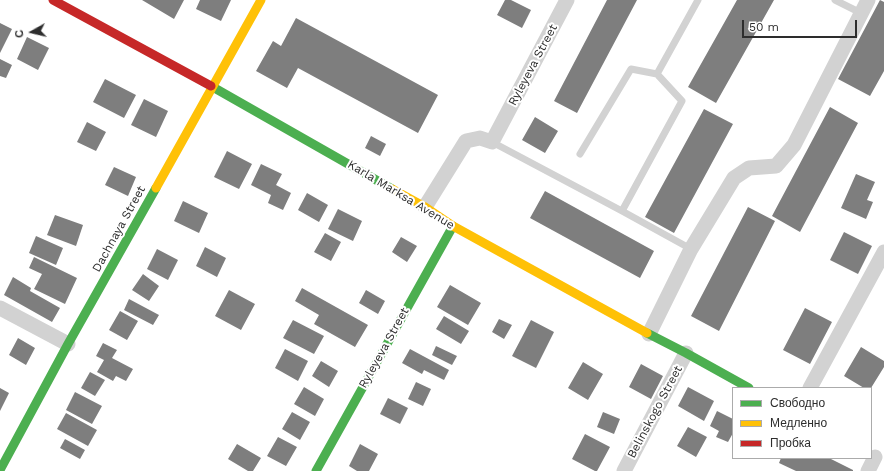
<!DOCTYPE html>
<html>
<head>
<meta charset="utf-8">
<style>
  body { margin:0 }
  #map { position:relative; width:884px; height:471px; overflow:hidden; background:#fff; font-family:"Work Sans",sans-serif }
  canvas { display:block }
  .legend { position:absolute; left:732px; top:387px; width:140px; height:72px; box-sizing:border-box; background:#fff; border:1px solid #ababab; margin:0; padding:5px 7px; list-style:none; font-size:12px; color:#2d2d2d }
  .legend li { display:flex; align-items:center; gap:8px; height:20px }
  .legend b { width:20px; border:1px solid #ababab }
  .north { position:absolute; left:12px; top:12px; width:40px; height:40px; -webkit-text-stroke:3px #fff; paint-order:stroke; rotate:262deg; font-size:11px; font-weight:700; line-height:16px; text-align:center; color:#2d2d2d }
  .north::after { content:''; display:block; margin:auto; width:14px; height:18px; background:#2d2d2d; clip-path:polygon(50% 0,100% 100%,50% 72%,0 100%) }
  .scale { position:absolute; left:742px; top:20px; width:115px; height:18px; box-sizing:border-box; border:2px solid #2d2d2d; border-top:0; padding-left:5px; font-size:12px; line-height:14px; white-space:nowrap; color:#2d2d2d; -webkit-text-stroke:3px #fff; paint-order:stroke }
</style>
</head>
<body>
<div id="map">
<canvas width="884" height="471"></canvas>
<ul class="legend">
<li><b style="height:5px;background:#4caf50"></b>Свободно</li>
<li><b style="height:5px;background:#ffc107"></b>Медленно</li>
<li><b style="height:5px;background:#c62828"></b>Пробка</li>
</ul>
<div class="north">С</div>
<div class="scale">50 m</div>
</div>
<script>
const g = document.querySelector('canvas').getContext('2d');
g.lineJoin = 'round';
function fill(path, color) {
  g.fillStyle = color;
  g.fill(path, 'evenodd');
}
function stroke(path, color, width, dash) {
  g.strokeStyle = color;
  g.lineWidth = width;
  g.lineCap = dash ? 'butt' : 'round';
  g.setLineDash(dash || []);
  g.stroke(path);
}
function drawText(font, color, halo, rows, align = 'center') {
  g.font = font + ' "Work Sans",sans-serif';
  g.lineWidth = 4;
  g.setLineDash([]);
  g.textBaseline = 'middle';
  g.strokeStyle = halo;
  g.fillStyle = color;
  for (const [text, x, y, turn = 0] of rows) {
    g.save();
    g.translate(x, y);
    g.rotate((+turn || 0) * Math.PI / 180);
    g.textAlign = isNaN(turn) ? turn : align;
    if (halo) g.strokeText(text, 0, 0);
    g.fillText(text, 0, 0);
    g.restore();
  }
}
fill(new Path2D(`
  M142 0H184L174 19Z
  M200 0H231L221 21 196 9Z
  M505 0H511L531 10 522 28 497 15Z
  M607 0H637L577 113 554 101Z
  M737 0H774L716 103 688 87Z
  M880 0 884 2V71L870 96 838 79Z
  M296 18 438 95 418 133 298 68 287 88 256 71 273 41 281 46Z
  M0 23 12 29 0 53Z
  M27 37 49 48 38 70 17 59Z
  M0 59 12 65 6 78 0 76Z
  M105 79 136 95 124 118 93 102Z
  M144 99 168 111 156 137 131 125Z
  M830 107 858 123 800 232 772 216Z
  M704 109 733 124 674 233 645 217Z
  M535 117 558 131 545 153 522 140Z
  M87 122 106 132 96 151 77 142Z
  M371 136 386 144 380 156 365 148Z
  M227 151 252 164 239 189 214 177Z
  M261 164 282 174 276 185 291 193 283 210 268 203 271 195 251 185Z
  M114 167 136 177 128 196 105 185Z
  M856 174 875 182 867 200 873 202 866 219 841 208Z
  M545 191 654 251 640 278 530 218Z
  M307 193 328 205 319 222 298 210Z
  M183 201 208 213 199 233 174 221Z
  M748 207 775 221 719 331 691 316Z
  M338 209 362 221 353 241 328 229Z
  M55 215 83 225 76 246 47 235Z
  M844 232 872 246 858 274 830 260Z
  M325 233 341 242 331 261 314 252Z
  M36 236 63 248 56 265 29 253Z
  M401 237 417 246 407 262 392 252Z
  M205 247 226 258 217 277 196 266Z
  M157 249 178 260 168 280 147 269Z
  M34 257 77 278 65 304 34 289 42 274 29 268Z
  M143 274 159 286 149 301 132 290Z
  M13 277 31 288 30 291 60 308 52 322 4 295Z
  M450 285 481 303 468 325 437 307Z
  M302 288 368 325 355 347 314 324 319 315 295 301Z
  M229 290 255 304 241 330 215 316Z
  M366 290 385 301 378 314 359 303Z
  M129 299 159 315 153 325 124 310Z
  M805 308 832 322 810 364 783 350Z
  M120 311 138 321 127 340 109 330Z
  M444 316 469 331 461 344 436 329Z
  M499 319 512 325 504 339 492 332Z
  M293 320 324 336 314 354 283 338Z
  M531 320 554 332 536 368 512 356Z
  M18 338 35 348 26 365 9 355Z
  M103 343 117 350 112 358 133 369 126 381 116 376 113 381 97 372 104 360 96 356Z
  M436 346 457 356 452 365 432 355Z
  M861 347 884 361V367L871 388H864L844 376Z
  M285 349 308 361 298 381 275 368Z
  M410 349 449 370 444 380 424 370 422 374 402 363Z
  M321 361 338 371 329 387 312 376Z
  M583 362 603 374 588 400 568 388Z
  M641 364 663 376 651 399 629 387Z
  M90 372 105 380 95 396 81 388Z
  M416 382 431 389 423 406 408 399Z
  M304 387 324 399 315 416 294 404Z
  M688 387 714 401 704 421 678 406Z
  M0 388 9 393 0 411Z
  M75 392 102 406 92 424 66 410Z
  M388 398 408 408 400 424 380 414Z
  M717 411 733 419V433L728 442 716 437 719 431 710 426Z
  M292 412 310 422 300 440 282 429Z
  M603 412 620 419 614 434 597 427Z
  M66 413 97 430 88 446 57 429Z
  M688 427 707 437 696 457 677 446Z
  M585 434 610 447 597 471H595L572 459Z
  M278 437 297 447 286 466 267 456Z
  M65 439 85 450 80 459 60 448Z
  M237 444 261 458 253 471H248L228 459Z
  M360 444 378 454 369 471H357L349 466Z
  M781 458H829L853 470V471H796L779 463Z`), '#7e7e7e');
stroke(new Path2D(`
  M835 0 861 13
  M492 142 622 211 691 249
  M580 154 631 69 657 74
  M622 211 682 101 657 74 698 0`), '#d2d2d2', 7);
stroke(new Path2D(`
  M425 207 466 141 480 138 492 142 567 0
  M0 308 68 344
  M649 334 691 249 734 178 749 168 776 166 794 145 868 0
  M810 388 884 252
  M624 471 686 353
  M868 471 875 457`), '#d2d2d2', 15);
stroke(new Path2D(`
  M211 86 392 189
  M647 333 686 353 749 388
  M0 470 68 344 156 188
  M316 471 453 226`), '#4caf50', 9);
stroke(new Path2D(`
  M156 188 261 0
  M392 189 425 207 453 226 647 333`), '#ffc107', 9);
stroke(new Path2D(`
  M53 0 211 86`), '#c62828', 9);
drawText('12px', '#2d2d2d', '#fff', [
  ["Ryleyeva Street",533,65,-62],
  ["Karla Marksa Avenue",401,195,31],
  ["Dachnaya Street",119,229,-61],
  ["Ryleyeva Street",384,348,-61],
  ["Belinskogo Street",655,412,-62]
]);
</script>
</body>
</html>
